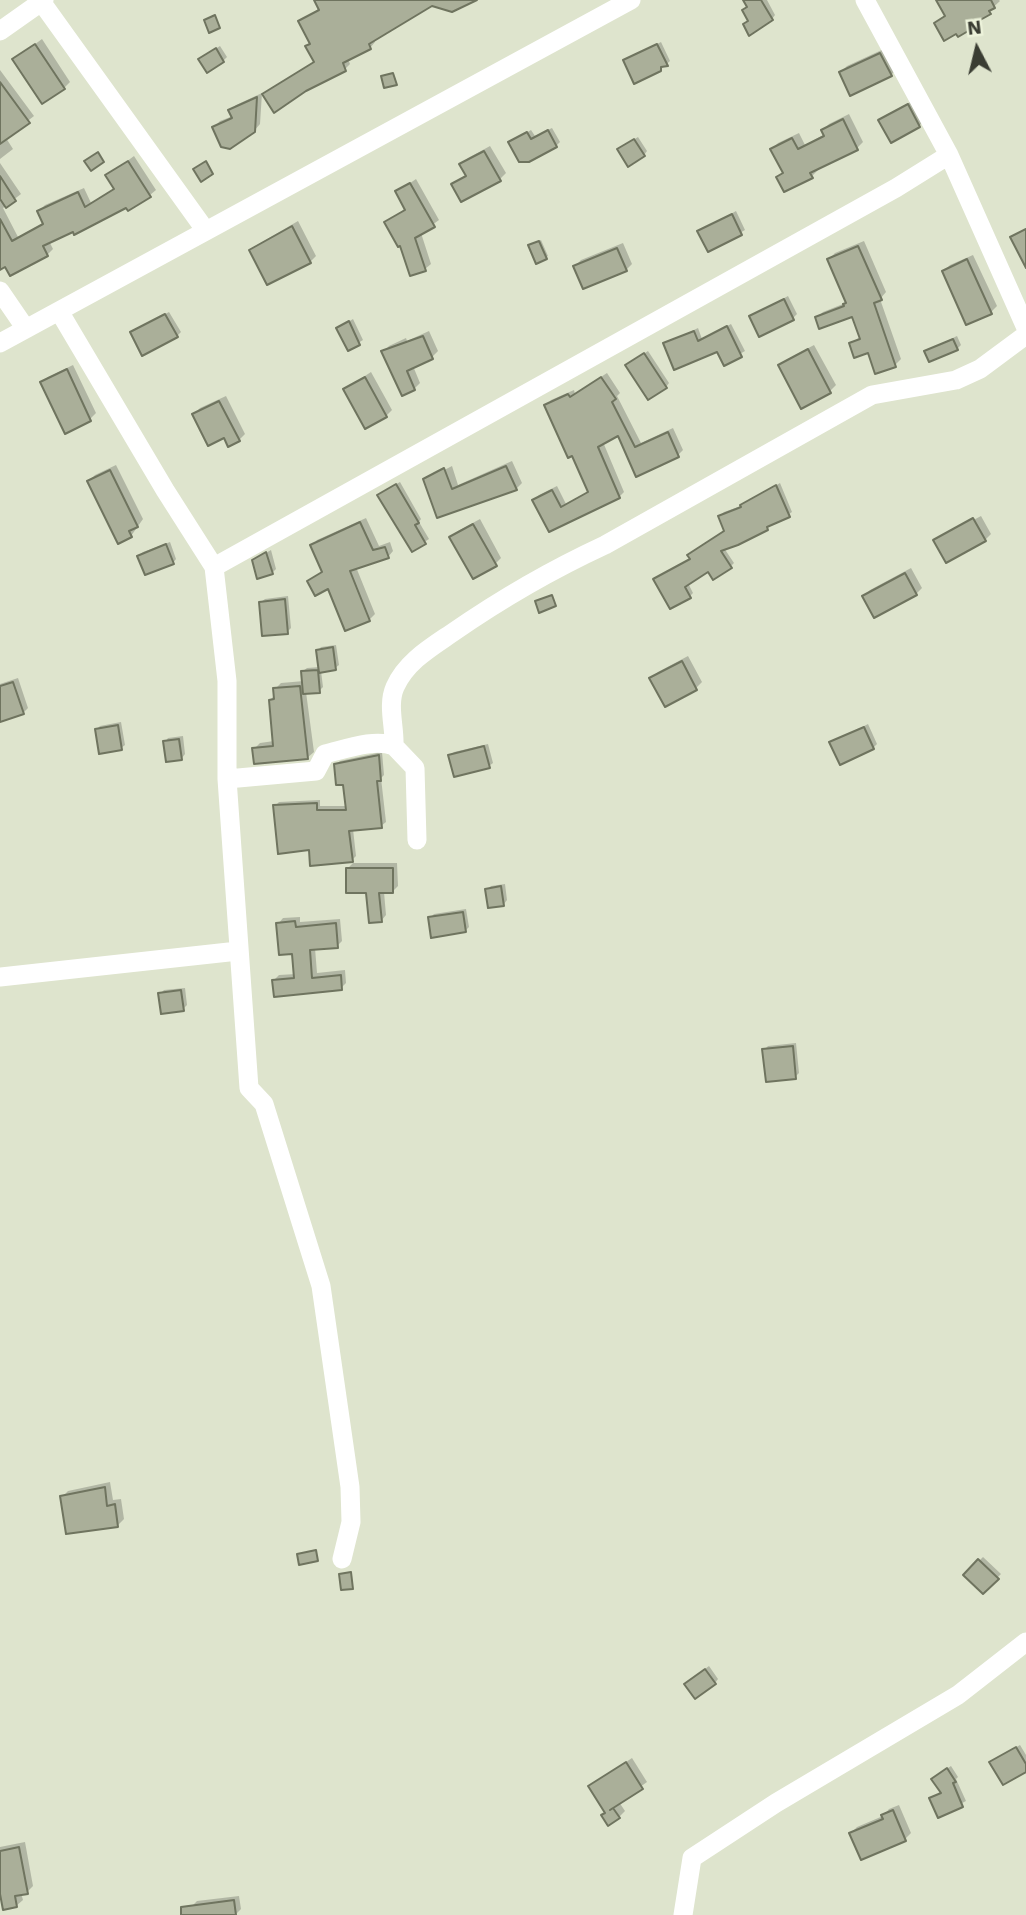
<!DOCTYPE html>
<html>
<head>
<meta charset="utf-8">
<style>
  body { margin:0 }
  #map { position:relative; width:1026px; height:1915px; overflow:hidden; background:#dee4cd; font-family:"Work Sans",sans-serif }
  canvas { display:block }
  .north { position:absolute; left:942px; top:14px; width:70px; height:70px; -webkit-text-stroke:5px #ecf2da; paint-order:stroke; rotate:353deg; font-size:19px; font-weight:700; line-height:28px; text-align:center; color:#3a3d33 }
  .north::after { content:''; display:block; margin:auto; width:24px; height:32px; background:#3a3d33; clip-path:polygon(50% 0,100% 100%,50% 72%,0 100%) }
</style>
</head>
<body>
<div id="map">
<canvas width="1026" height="1915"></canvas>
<div class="north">N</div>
</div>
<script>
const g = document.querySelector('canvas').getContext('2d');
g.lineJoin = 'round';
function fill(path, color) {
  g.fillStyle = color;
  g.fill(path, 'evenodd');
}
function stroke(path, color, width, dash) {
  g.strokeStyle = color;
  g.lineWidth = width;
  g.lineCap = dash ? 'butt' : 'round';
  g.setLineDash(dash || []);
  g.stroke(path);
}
fill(new Path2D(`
  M316 0H437L374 39 375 42 370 48 348 59 350 64 345 69 305 90 264 94 315 61 308 46 311 42 300 21 320 8Z
  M745 0H767L775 15 772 19 750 20 744 10 748 6Z
  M938 0H999L1000 1 974 25 958 34 936 23 946 15Z
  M42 39 70 82 64 88 15 59Z
  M661 42 670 61 660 70 625 60Z
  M220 46 227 57 223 61 204 56Z
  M886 48 897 69 891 75 841 72 847 66Z
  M0 70 34 116 6 138 13 149 0 159Z
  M262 93 260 124 254 131 214 127 220 121 233 116 230 111 236 105Z
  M914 100 925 120 919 126 880 121 886 115Z
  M849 114 863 142 857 148 816 168 818 170 812 176 778 177 784 172 772 149 778 143 799 133 805 145 825 134 823 130 829 124Z
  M552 128 560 142 556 146 511 142 531 130 535 136Z
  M638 137 647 151 644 155 623 146Z
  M490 146 506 173 500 179 453 184 467 174 462 164 468 158Z
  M134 156 156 190 150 195 49 241 53 249 47 255 0 268V163L21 194 3 208 18 237 45 222 39 211 45 205 84 188 91 203 115 188 107 176Z
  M416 179 439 220 421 233 431 264 425 269 401 243 386 222 406 208 397 192Z
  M736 211 745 230 709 250 699 232Z
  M298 221 316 256 310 262 251 251 257 245Z
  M541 240 548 256 537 261 531 245Z
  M864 241 886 292 880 299 901 359 895 365 851 344 861 336 853 315 817 317 823 312 848 302 829 259 835 253Z
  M623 243 632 264 626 270 575 266 581 260Z
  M973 255 997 306 991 312 944 271 950 265Z
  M788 296 797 314 793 318 751 316Z
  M169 312 181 332 177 336 136 329Z
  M353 319 363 340 348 349 338 328Z
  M731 324 745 351 724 363 718 350 665 344 698 328 702 339Z
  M429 331 438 351 432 357 413 366 420 383 414 389 383 352 389 346 406 338 407 341Z
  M957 336 961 345 957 349 926 351Z
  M814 345 836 385 830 391 780 366 786 360Z
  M648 351 669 383 666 387 631 362Z
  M73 365 96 413 90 419 66 431 42 383 48 377Z
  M371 372 392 410 386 416 345 389Z
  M607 373 620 393 617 396 641 443 673 428 683 450 678 455 637 474 619 434 603 442 624 492 619 497 549 530 534 500 539 495 557 486 566 504 590 491 573 454 546 406 551 400 574 390 575 394Z
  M226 396 245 434 239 440 225 436 194 414 200 408Z
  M512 461 522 483 516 489 438 515 425 479 429 475V478L452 466 458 485Z
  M116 465 143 519 131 536 89 481 95 475Z
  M400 482 421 519 419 522 429 539 412 550 382 492Z
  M780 483 792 512 767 528 724 548 734 563 730 567 708 570 688 583 693 593 690 596 659 576 691 558 726 530 720 516 724 512 741 506Z
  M981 516 991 534 985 540H935L940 536V538Z
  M366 518 379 546 390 542 393 551 388 557 356 567 375 614 369 620 329 586 309 582 324 571 312 546 317 540Z
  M480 519 501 558 495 564 452 537 458 531Z
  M170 542 176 559 173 563 139 556 143 552Z
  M271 550 276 569 272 573 254 560Z
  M911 568 922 588 916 594 864 596 870 590Z
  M288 596 291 628 287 632 261 602 265 599Z
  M336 645 339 665 335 668 321 671 323 687 319 691 306 692 314 752 307 758 254 749 260 743 274 741 270 700 275 695V689L281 683 304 681 303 671 307 668 320 667 318 651 321 647Z
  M688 656 702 682 696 688 652 678 658 672Z
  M18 678 28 708 23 713 0 719V684Z
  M121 722 125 745 121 748 97 729 100 726Z
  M868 724 877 744 873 748 831 743Z
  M183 736 185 754 182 758 165 742 168 738Z
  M488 744 493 763 489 766 450 756 454 752Z
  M382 752 384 775 381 778 386 822 381 826 353 829 356 856 352 860 311 848 275 806 279 802 320 800V806H347L345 783 336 765 340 761Z
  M353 863H397L398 886 392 892H384L386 915 381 921 367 892 347 869Z
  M505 884 507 900 504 904 487 890 491 886Z
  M466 909 469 927 465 931 430 918 434 914Z
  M300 917V922L340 919 342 941 337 946 315 948 317 973 345 970 346 983 341 988 274 980 279 975 296 974 294 952 278 924 283 918Z
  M185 988 187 1005 183 1009 160 994 164 990Z
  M796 1043 799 1073 795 1077 764 1050 768 1046Z
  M110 1482 113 1500 121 1499 124 1519 118 1525 62 1497 68 1491Z
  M983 1557 1001 1574 983 1592 965 1575Z
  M709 1666 718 1679 715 1683 690 1680Z
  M1020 1745 1026 1755V1770L995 1759Z
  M632 1758 647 1782 619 1802 625 1811 619 1817 607 1812 590 1786Z
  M951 1766 958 1777 956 1779 966 1801 939 1815 932 1799 942 1792 937 1775Z
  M899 1805 911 1833 905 1839 862 1858 851 1833 857 1827 883 1816 889 1809Z
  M25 1842 33 1886 27 1892 21 1893 23 1900 16 1906 0 1884V1847Z
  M239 1896 241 1909 235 1915H192L191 1907 197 1901Z`), '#0003');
const building = new Path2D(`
  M314 0H477L452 12 432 6 369 44 371 49 343 63 346 71 306 91 274 113 262 94 314 62 305 46 310 44 298 21 319 10Z
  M743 0H761L773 20 749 36 743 24 748 21 742 10 747 7Z
  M936 0H991L995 8 989 11 991 14 973 24 975 27 958 37 956 34 944 41 934 23 945 16Z
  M215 15 220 28 209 33 204 20Z
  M35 44 65 89 42 104 12 59Z
  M657 44 668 66 661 67V71L634 84 623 60Z
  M216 48 224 62 207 73 198 59Z
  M880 53 892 76 850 96 839 72Z
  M393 73 397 85 384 88 381 76Z
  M0 82 30 123 0 144Z
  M257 97 255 132 230 149 221 147 212 127 232 118 228 110Z
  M908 104 920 127 891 143 878 120Z
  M843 119 858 150 810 173 813 178 784 192 776 177 783 173 770 149 792 138 798 149 824 136 821 130Z
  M548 130 557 147 529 162H519L508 142 527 132 531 139Z
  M634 139 645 156 628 167 617 149Z
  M484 151 501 181 461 202 451 184 466 176 459 164Z
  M98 152 104 162 91 171 84 161Z
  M128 161 151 197 128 211 126 208 74 235 73 232 43 246 48 256 10 276 5 267 0 270V219L12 241 43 224 37 211 78 192 85 207 114 189 105 175Z
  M206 161 213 174 201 182 193 169Z
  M0 176 16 201 6 208 0 199Z
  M410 183 435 227 415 238 426 271 410 276 400 246 398 247 384 222 405 210 395 191Z
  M732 214 742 235 708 252 697 231Z
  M292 226 311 263 267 285 249 250Z
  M1026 229V268L1010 237Z
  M539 241 547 259 536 264 528 245Z
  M858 246 882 300 874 303 896 367 875 374 868 353 854 358 849 343 860 339 852 317 819 329 815 317 844 306 843 304 846 303 827 259Z
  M617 248 627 271 583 289 573 266Z
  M967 259 992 314 966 325 942 271Z
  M784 299 794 320 759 337 749 316Z
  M165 314 178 337 142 356 130 332Z
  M349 321 360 345 348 351 336 328Z
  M727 326 742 357 724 366 717 352 674 370 663 343 694 331 698 341Z
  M423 336 433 359 407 371 415 390 402 396 381 351Z
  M953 339 958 350 929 362 924 351Z
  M808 349 831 393 801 409 778 365Z
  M644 353 667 388 648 400 625 365Z
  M67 369 91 421 65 434 40 382Z
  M365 377 387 417 365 429 343 389Z
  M601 377 616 399 612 402 635 447 668 432 679 457 636 477 618 436 598 447 620 498 549 532 532 500 552 490 561 507 588 492 572 456 568 458 544 405 568 394 570 397Z
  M219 401 240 441 228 447 224 438 208 446 192 414Z
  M506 466 517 490 437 518 423 479 444 468 452 489Z
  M110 470 138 527 129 531 132 537 118 544 87 481Z
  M396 484 419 523 415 525 426 544 412 552 377 495Z
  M776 485 790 517 767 527 768 530 738 545 721 551 732 568 713 580 708 572 685 587 691 598 670 609 653 579 690 559 687 555 724 531 718 516 741 507 740 505Z
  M973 518 986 541 946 563 933 540Z
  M360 522 373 550 385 547 389 558 350 571 370 621 345 631 328 589 315 596 307 581 322 572 310 545Z
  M473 524 497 566 473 579 449 537Z
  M166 544 174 564 145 575 137 556Z
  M266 552 273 574 257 579 252 560Z
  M905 573 917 595 874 618 862 596Z
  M552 595 556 606 539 613 535 601Z
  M285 599 288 634 262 636 259 602Z
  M333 647 336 670 319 673 316 650Z
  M682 661 697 690 665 707 649 678Z
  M318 670 320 693 303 694 301 671Z
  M13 682 24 714 0 722V686Z
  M300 686 308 759 254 764 252 748 273 746 269 700 274 699 273 688Z
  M118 725 122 750 99 754 95 729Z
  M864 727 874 749 840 765 829 742Z
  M179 739 182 760 166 762 163 741Z
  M484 746 490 768 454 777 448 755Z
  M379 755 381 781H377L382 828 349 831 353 862 310 866 309 850 278 854 273 805 317 803V810H346L343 785H336L334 764Z
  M346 868H393V893H379L382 922 369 923 366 893H346Z
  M501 886 504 906 488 908 485 889Z
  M463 912 466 932 431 938 428 917Z
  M295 921 296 927 336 923 338 948 310 950 312 978 341 975 342 990 274 997 272 980 294 978 292 954 279 955 276 923Z
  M181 990 184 1011 161 1014 158 993Z
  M793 1046 796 1079 766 1082 762 1049Z
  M105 1487 107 1506 115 1504 118 1527 66 1534 60 1496Z
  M316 1550 318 1561 299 1565 297 1554Z
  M978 1559 999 1579 983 1594 963 1575Z
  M351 1572 353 1589 341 1590 339 1574Z
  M705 1669 716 1684 695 1699 684 1684Z
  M1016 1747 1026 1764V1772L1003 1785 989 1762Z
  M626 1762 643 1789 610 1810 613 1808 620 1818 608 1826 601 1815 605 1813 588 1786Z
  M947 1768 956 1782 953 1783 963 1807 938 1818 929 1798 941 1793 931 1779Z
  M893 1810 906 1841 861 1860 849 1833 883 1819 881 1815Z
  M19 1847 28 1894 15 1896 17 1907 3 1910 0 1894V1851Z
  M234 1900 236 1915H181V1907Z`);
fill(building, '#aaaf99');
stroke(building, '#6f745f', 2);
stroke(new Path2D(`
  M40 0 206 231
  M865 0 949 155 1026 328
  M0 31 44 0
  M0 291 26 329
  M59 311 165 490 214 567 227 681V779L249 1088 264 1104 321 1286 350 1487 351 1522 342 1559
  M0 343 631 0
  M214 567 896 188 949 155
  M394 746 415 768 417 840
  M227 779 316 771 325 754C346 749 375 738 394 746 395 727 387 705 395 687 406 662 430 648 452 633 501 599 551 570 605 545L872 395 956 380 980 369 1026 335
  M0 977 238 951
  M683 1915 692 1858 776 1803 958 1695 1026 1642`), '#fff', 19);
</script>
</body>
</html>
